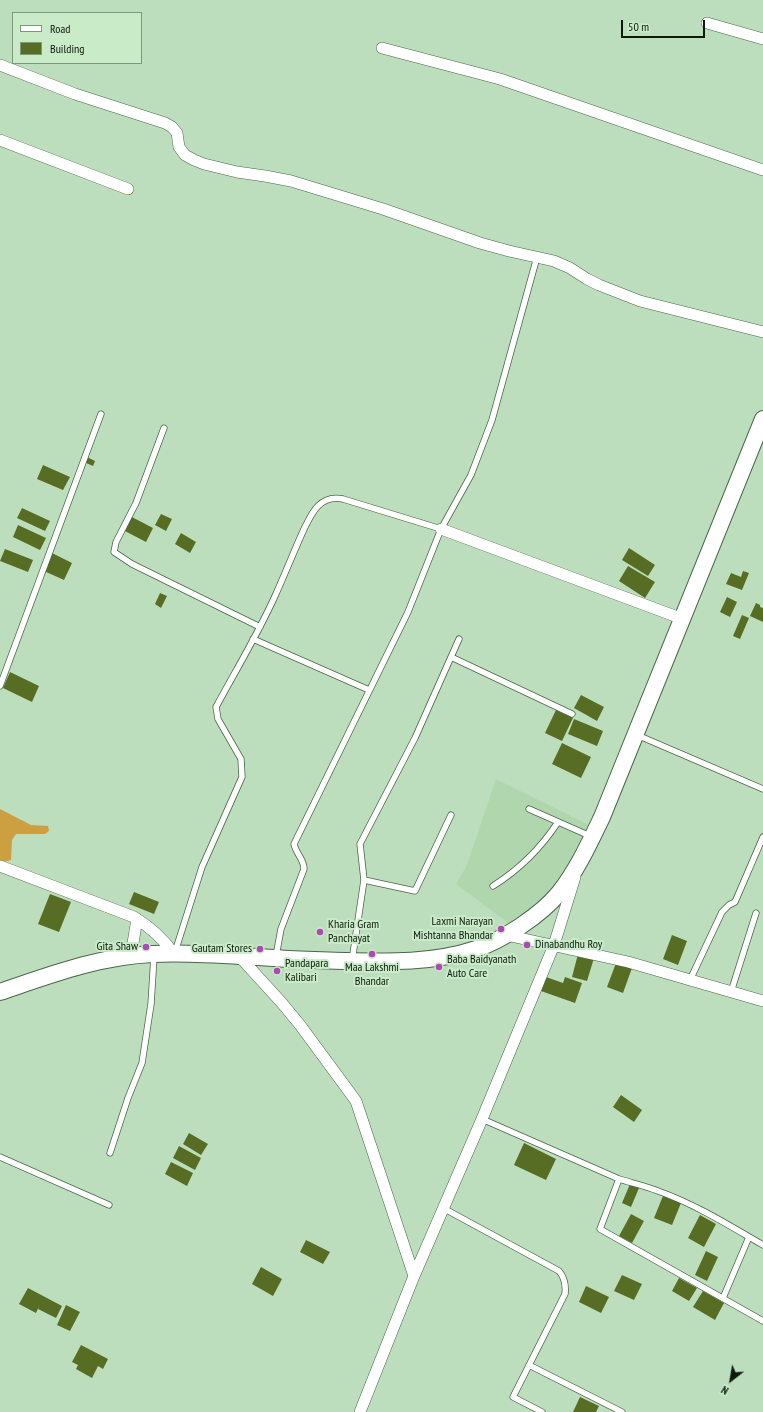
<!DOCTYPE html>
<html>
<head>
<meta charset="utf-8">
<style>
  body { margin:0 }
  #map { position:relative; width:763px; height:1412px; overflow:hidden; background:#bddebc; font-family:"PT Sans Narrow",sans-serif }
  canvas { display:block }
  .legend { position:absolute; left:12px; top:12px; width:130px; height:52px; box-sizing:border-box; background:#caebc8; border:1px solid #7e977d; margin:0; padding:5px 7px; list-style:none; font-size:12px; color:#0d190d }
  .legend li { display:flex; align-items:center; gap:8px; height:20px }
  .legend b { width:20px; border:1px solid #7e977d }
  .north { position:absolute; left:711px; top:1360px; width:40px; height:40px; -webkit-text-stroke:3px #caebc8; paint-order:stroke; rotate:211deg; font-size:11px; font-weight:700; line-height:16px; text-align:center; color:#0d190d }
  .north::after { content:''; display:block; margin:auto; width:14px; height:18px; background:#0d190d; clip-path:polygon(50% 0,100% 100%,50% 72%,0 100%) }
  .scale { position:absolute; left:621px; top:20px; width:84px; height:18px; box-sizing:border-box; border:2px solid #0d190d; border-top:0; padding-left:5px; font-size:12px; line-height:14px; white-space:nowrap; color:#0d190d; -webkit-text-stroke:3px #caebc8; paint-order:stroke }
</style>
</head>
<body>
<div id="map">
<canvas width="763" height="1412"></canvas>
<ul class="legend">
<li><b style="height:5px;background:#fff"></b>Road</li>
<li><b style="height:11px;background:#586d24"></b>Building</li>
</ul>
<div class="north">N</div>
<div class="scale">50 m</div>
</div>
<script>
const g = document.querySelector('canvas').getContext('2d');
g.lineJoin = 'round';
function fill(path, color) {
  g.fillStyle = color;
  g.fill(path, 'evenodd');
}
function stroke(path, color, width, dash) {
  g.strokeStyle = color;
  g.lineWidth = width;
  g.lineCap = dash ? 'butt' : 'round';
  g.setLineDash(dash || []);
  g.stroke(path);
}
function drawText(font, color, halo, rows, align = 'center') {
  g.font = font + ' "PT Sans Narrow",sans-serif';
  g.lineWidth = 4;
  g.setLineDash([]);
  g.textBaseline = 'middle';
  g.strokeStyle = halo;
  g.fillStyle = color;
  for (const [text, x, y, turn = 0] of rows) {
    g.save();
    g.translate(x, y);
    g.rotate((+turn || 0) * Math.PI / 180);
    g.textAlign = isNaN(turn) ? turn : align;
    if (halo) g.strokeText(text, 0, 0);
    g.fillText(text, 0, 0);
    g.restore();
  }
}
fill(new Path2D(`
  M496 779 589 825 569 863 541 902 511 925 456 884 467 865Z`), '#b0d6ae');
fill(new Path2D(`
  M0 809 31 825 48 826 49 831 45 834H16L12 840 11 860 3 862 0 860Z`), '#cca041');
fill(new Path2D(`
  M87 457 95 461 93 466 84 462Z
  M43 465 70 477 63 490 37 479Z
  M22 508 50 521 45 531 17 518Z
  M161 514 172 519 166 531 155 525Z
  M130 516 153 528 146 542 123 530Z
  M18 525 46 538 40 550 13 537Z
  M181 533 196 542 190 553 175 544Z
  M629 548 655 565 648 576 622 560Z
  M5 549 33 560 28 572 0 561Z
  M52 553 72 563 64 580 44 571Z
  M628 566 655 582 645 598 619 581Z
  M743 571 749 573 742 590 726 584 731 573 741 577Z
  M160 593 167 596 161 608 155 604Z
  M727 597 737 602 730 617 720 612Z
  M756 603 760 605V607L763 608V622L750 616Z
  M742 615 749 618 740 639 733 636Z
  M10 672 39 686 32 702 3 688Z
  M581 695 604 707 597 721 574 708Z
  M556 710 573 718 562 741 545 733Z
  M574 719 603 731 597 746 568 734Z
  M562 743 591 757 581 778 552 764Z
  M134 892 159 902 154 914 129 904Z
  M50 894 71 902 59 932 38 924Z
  M672 935 687 941 678 965 663 959Z
  M578 954 594 958 587 981 572 977Z
  M616 963 632 968 623 993 607 987Z
  M546 977 563 983 565 977 582 983 575 1003 541 991Z
  M621 1095 642 1110 634 1122 613 1107Z
  M189 1133 208 1144 201 1155 183 1144Z
  M524 1143 556 1159 546 1180 514 1165Z
  M179 1146 201 1158 195 1170 173 1158Z
  M171 1162 193 1173 187 1186 165 1174Z
  M630 1184 639 1188 631 1207 622 1203Z
  M663 1196 681 1203 672 1225 654 1218Z
  M631 1214 644 1221 632 1243 619 1236Z
  M700 1215 716 1224 704 1247 688 1238Z
  M306 1240 330 1252 323 1264 300 1252Z
  M706 1251 718 1257 707 1281 695 1275Z
  M261 1267 282 1279 273 1296 252 1284Z
  M622 1275 642 1284 634 1300 614 1291Z
  M679 1278 697 1288 689 1301 672 1291Z
  M586 1286 609 1297 601 1313 579 1302Z
  M28 1288 62 1306 56 1318 38 1309 40 1304 36 1313 19 1304Z
  M703 1291 724 1303 715 1320 693 1307Z
  M66 1305 80 1312 70 1331 57 1325Z
  M81 1345 108 1359 103 1369 98 1366 92 1378 76 1369 78 1365 72 1362Z
  M580 1397 599 1406 596 1412H573Z`), '#586d24');
const lane = new Path2D(`
  M164 428 136 503 116 542 114 552 132 564 260 627
  M253 639 369 690
  M451 657 572 714
  M0 686 101 414
  M637 735 763 789
  M529 809 590 836
  M364 880 415 891 451 815
  M493 886C520 869 541 848 558 822
  M175 952 202 867 242 777 241 759 218 719 216 707C236 670 258 634 275 596 285 574 294 551 304 529 308 521 312 512 318 506 325 499 334 497 343 499L441 529
  M276 956 281 929 304 869C304 859 296 854 294 844L408 612 441 529 471 475 492 420 537 257
  M352 961 364 880 360 844 415 738 459 639
  M690 980 722 912 729 905 735 902 763 837
  M731 992 756 913
  M482 1119 619 1179C632 1183 646 1186 658 1191 695 1204 730 1226 763 1245
  M110 1153 128 1098 142 1063 151 1004 154 956
  M0 1157 109 1205
  M619 1179 600 1229 763 1321
  M443 1208 559 1271C565 1278 566 1285 565 1294L513 1397 542 1412
  M723 1298 749 1237
  M529 1365 622 1412`);
const street = new Path2D(`
  M707 23 763 39
  M382 48 500 79 763 170
  M0 65 75 94 165 123 172 127 177 133 179 147 185 155 194 160 204 164 237 172 265 176 291 181 383 209 480 243 509 251 554 261 570 268 587 279 599 285 640 301 763 332
  M0 140 128 189
  M441 529 683 619
  M0 866 134 917C150 927 163 938 174 954
  M506 935 628 962 763 1001
  M131 955 137 919
  M239 956 281 1002 300 1025 356 1101 414 1276
  M360 1412 414 1276 482 1119 554 945 575 877`);
const secondary = new Path2D(`
  M0 992C50 975 100 956 153 954 194 952 234 956 275 958 298 960 322 960 345 961 389 962 434 963 476 949 503 940 541 915 559 893 577 870 589 844 602 817L763 419`);
stroke(lane, '#496648', 7);
stroke(street, '#496648', 12);
stroke(secondary, '#496648', 18);
stroke(lane, '#fff', 5.5);
stroke(street, '#fff', 11);
stroke(secondary, '#fff', 16);
for (const [x, y, r, color] of [
  [501,929,4,"#aa4bb4"],
  [320,932,4,"#aa4bb4"],
  [527,945,4,"#aa4bb4"],
  [146,947,4,"#aa4bb4"],
  [260,949,4,"#aa4bb4"],
  [372,954,4,"#aa4bb4"],
  [439,967,4,"#aa4bb4"],
  [277,971,4,"#aa4bb4"]
]) {
  const dot = new Path2D();
  dot.arc(x, y, r, 0, 2 * Math.PI);
  g.fillStyle = color;
  g.fill(dot);
  stroke(dot, '#caebc8', 1.5);
}
drawText('12px', '#0d190d', '#caebc8', [
  ["Laxmi Narayan",493,922,"right"],
  ["Mishtanna Bhandar",493,936,"right"],
  ["Kharia Gram",328,925],
  ["Panchayat",328,939],
  ["Dinabandhu Roy",535,945],
  ["Gita Shaw",138,947,"right"],
  ["Gautam Stores",252,949,"right"],
  ["Baba Baidyanath",447,960],
  ["Auto Care",447,974],
  ["Pandapara",285,964],
  ["Kalibari",285,978],
  ["Maa Lakshmi",372,968,"center"],
  ["Bhandar",372,982,"center"]
], 'left');
</script>
</body>
</html>
